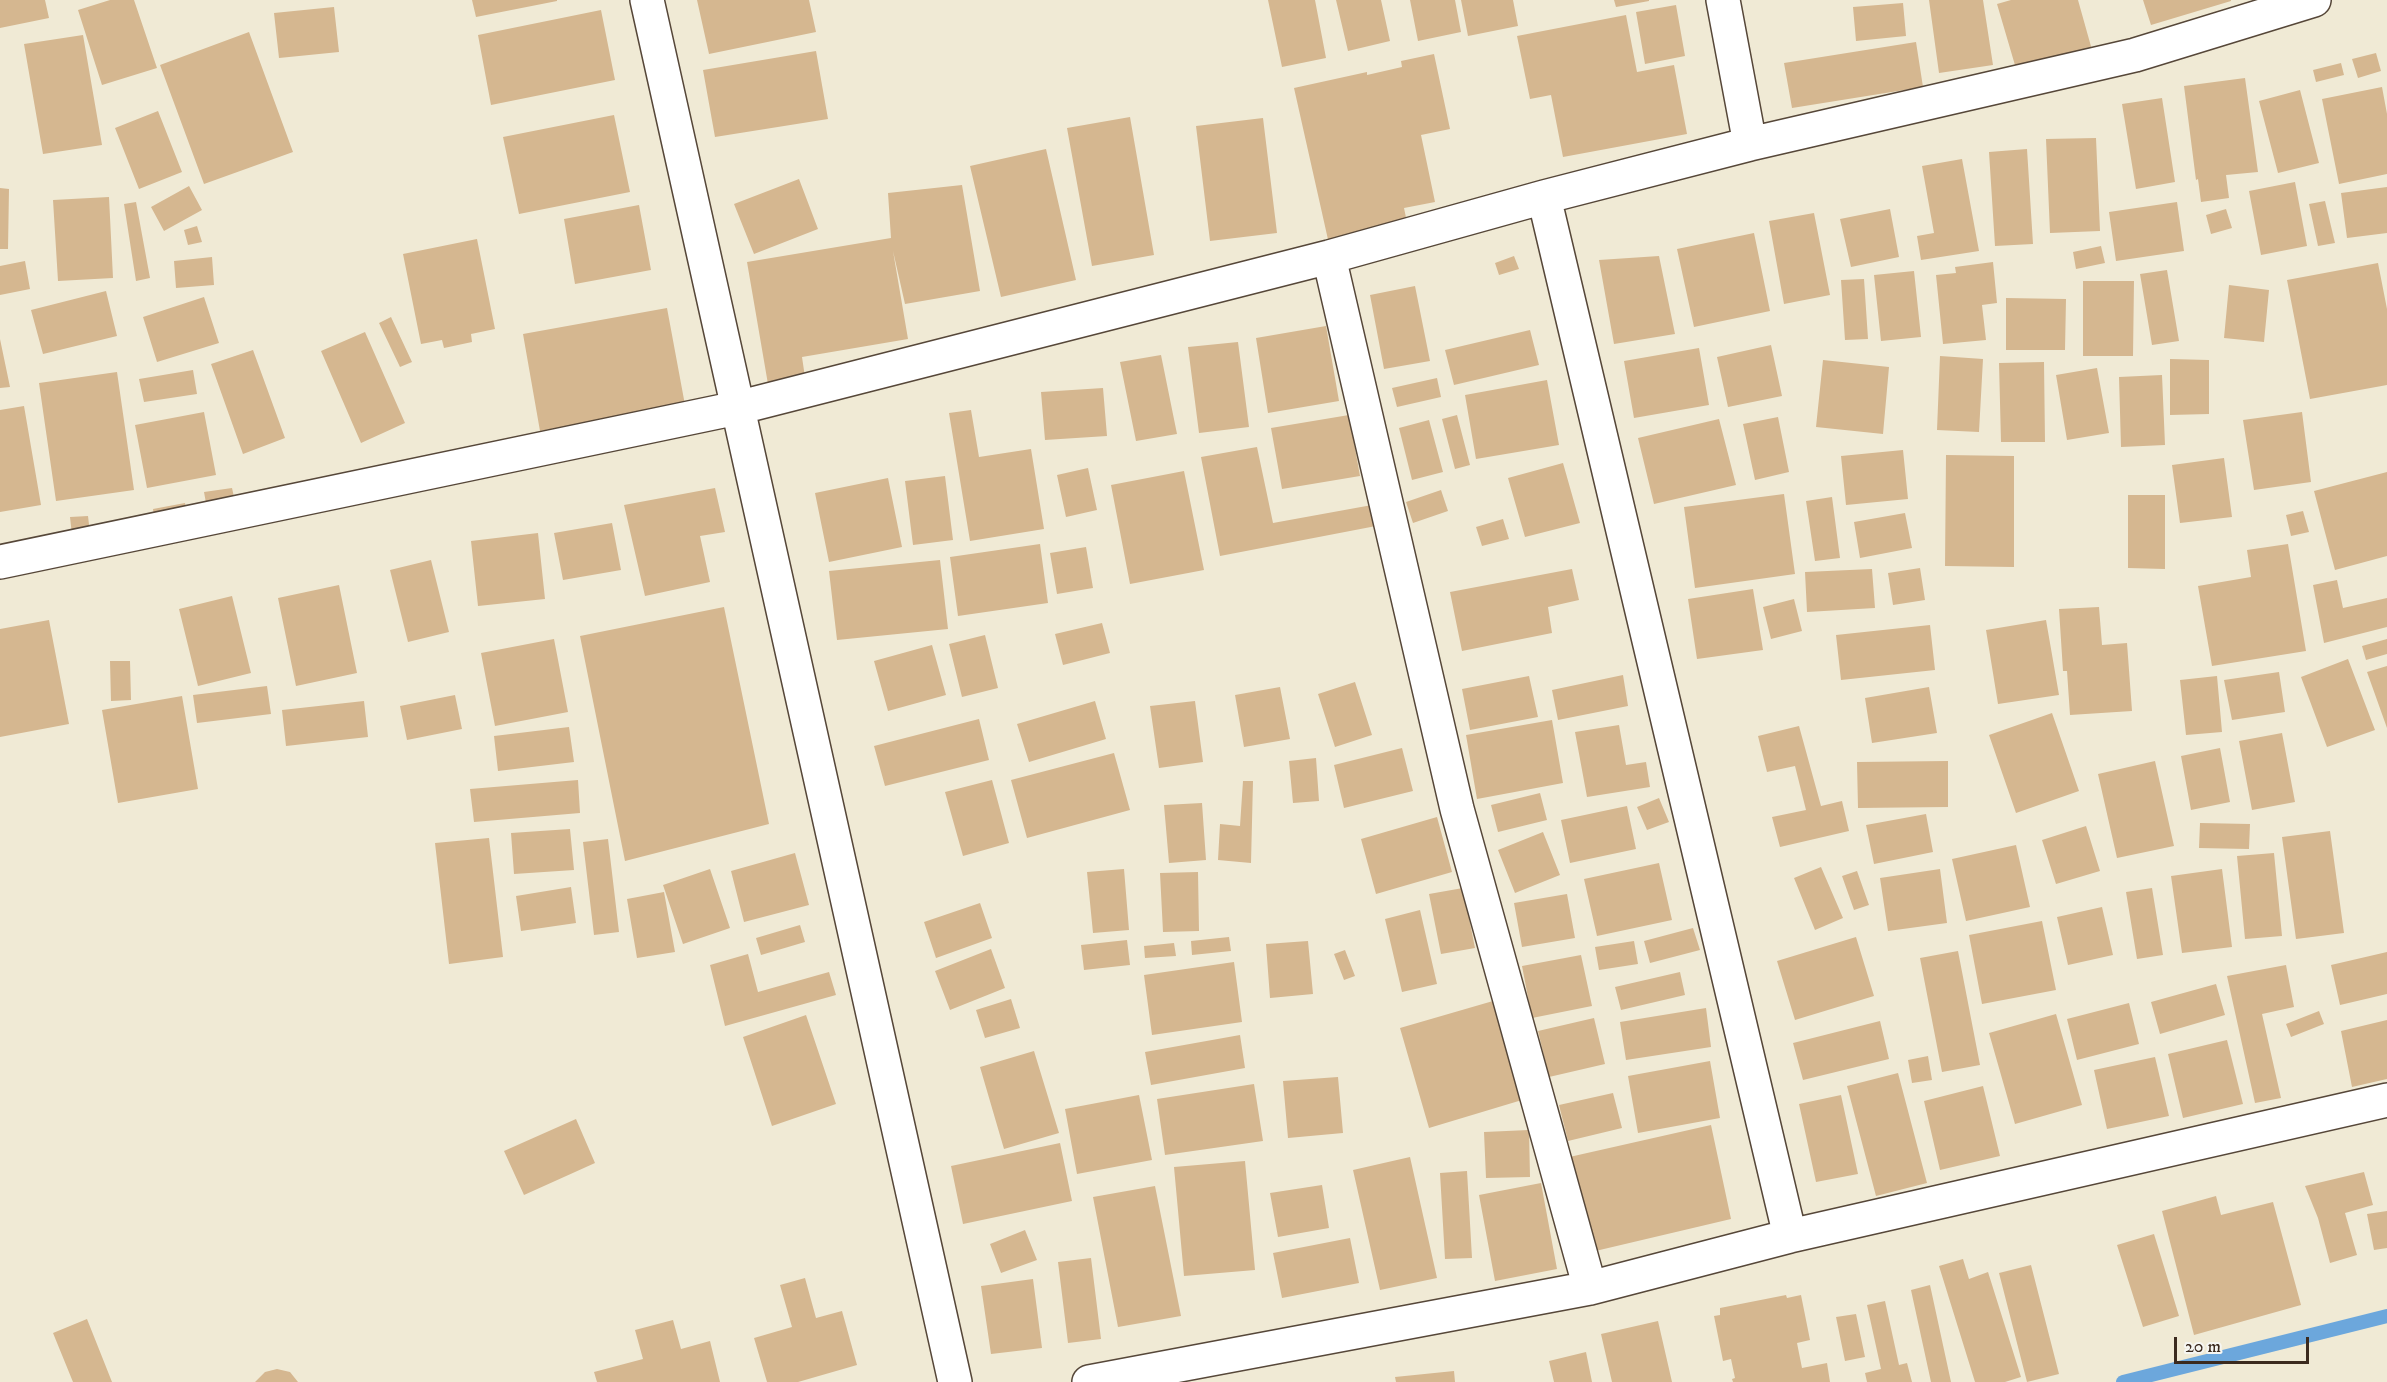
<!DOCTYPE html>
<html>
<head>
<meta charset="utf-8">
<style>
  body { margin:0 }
  #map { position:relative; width:2387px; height:1382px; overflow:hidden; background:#f0ead5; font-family:"IM FELL DW Pica",serif }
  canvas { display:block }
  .scale { position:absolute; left:2174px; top:1337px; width:135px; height:27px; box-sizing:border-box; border:3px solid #3b2a1e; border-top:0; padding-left:8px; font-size:18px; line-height:21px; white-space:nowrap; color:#3b2a1e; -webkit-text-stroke:4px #f6f6f2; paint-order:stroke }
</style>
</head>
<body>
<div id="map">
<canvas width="2387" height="1382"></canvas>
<div class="scale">20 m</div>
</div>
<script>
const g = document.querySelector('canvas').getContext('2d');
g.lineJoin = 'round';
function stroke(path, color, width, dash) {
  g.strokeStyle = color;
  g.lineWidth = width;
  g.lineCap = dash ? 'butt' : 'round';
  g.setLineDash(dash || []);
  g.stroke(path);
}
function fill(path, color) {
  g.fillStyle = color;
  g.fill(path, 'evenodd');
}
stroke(new Path2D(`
  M2123 1382 2387 1316`), '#6ca7dc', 14);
fill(new Path2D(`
  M0 0H45L49 18 0 28Z
  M110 0H134L157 68 102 85 78 10Z
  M472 0H557V1L476 17Z
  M697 0H809L816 32 709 54Z
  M1268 0H1315L1326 58 1282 67Z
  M1336 0H1381L1390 41 1348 51Z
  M1410 0H1455L1461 32 1418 41Z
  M1461 0H1513L1518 26 1468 36Z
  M1614 0H1649V1L1616 7Z
  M1929 0H1983L1993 65 1939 73Z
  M2011 0H2078L2092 50 2017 72 1997 4Z
  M2143 0H2231V1L2151 25Z
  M1903 3 1906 36 1856 41 1853 7Z
  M1676 5 1685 56 1645 64 1636 12Z
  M334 7 339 52 279 58 274 13Z
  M601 10 615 80 491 105 478 35Z
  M1626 15 1637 72 1674 65 1687 134 1563 157 1551 95 1530 99 1517 36Z
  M249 32 293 152 204 184 160 65Z
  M83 35 102 145 43 154 24 44Z
  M1916 42 1923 87 1792 108 1784 63Z
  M816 51 828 119 715 137 703 70Z
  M2376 53 2381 71 2358 78 2352 59Z
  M1434 54 1450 129 1421 135 1435 202 1404 208 1408 227 1329 244 1294 88 1367 72V75L1402 67 1401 61Z
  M2341 63 2344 75 2316 82 2313 70Z
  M2245 78 2258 172 2226 175 2229 198 2201 202 2198 179 2196 180 2184 86Z
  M2382 87 2387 114V174L2339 184 2322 99Z
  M2300 90 2319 163 2278 173 2259 101Z
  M2162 98 2175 182 2136 189 2122 104Z
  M158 111 182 172 139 189 115 128Z
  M614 115 630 192 519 214 503 137Z
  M1130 117 1154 255 1092 266 1067 128Z
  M1263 118 1277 233 1210 241 1196 126Z
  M2096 138 2100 231 2050 233 2046 139Z
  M1046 149 1076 280 1001 297 970 166Z
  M2027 149 2033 244 1995 246 1989 152Z
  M1962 159 1979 251 1921 260 1917 236 1934 233 1922 166Z
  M799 179 818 229 754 254 734 204Z
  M2295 182 2307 246 2261 255 2249 191Z
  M962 185 980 291 905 304 893 251 908 339 802 357 806 384 769 390 747 262 891 238 888 193Z
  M189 186 202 210 164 231 151 207Z
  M2387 187V233L2347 238 2341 193Z
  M0 188 9 189 8 249H0Z
  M109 197 113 278 58 281 53 200Z
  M2325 201 2335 243 2318 246 2309 204Z
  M136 202 150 278 136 281 124 204Z
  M2177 202 2184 251 2116 261 2109 212Z
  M639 205 651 270 575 284 564 219Z
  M1890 209 1899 257 1851 267 1840 219Z
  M2226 209 2232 228 2211 234 2206 215Z
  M1814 213 1830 295 1784 304 1769 221Z
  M197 226 202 242 188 245 184 230Z
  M1754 233 1770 311 1694 327 1677 249Z
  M477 239 495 329 471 334 472 342 444 348 442 340 421 344 403 254Z
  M2101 246 2105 263 2076 269 2073 252Z
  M1514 256 1519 269 1499 275 1495 263Z
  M1659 256 1675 334 1614 344 1599 260Z
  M212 257 214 285 176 288 174 261Z
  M25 261 30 289 0 295V266Z
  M1993 262 1997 303 1982 305 1986 340 1943 344 1936 275 1956 273 1955 267Z
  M2378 263 2387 309V385L2310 399 2287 280Z
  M2167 270 2179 341 2152 345 2140 274Z
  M1914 271 1921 337 1881 341 1874 275Z
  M1864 279 1868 339 1845 340 1841 280Z
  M2083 281H2134L2133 356H2083Z
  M2229 285 2269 290 2264 342 2224 338Z
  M1415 286 1430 361 1384 369 1370 295Z
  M106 291 117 336 43 354 31 310Z
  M204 297 219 343 157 362 143 317Z
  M2006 298 2066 299 2065 350H2006Z
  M667 308 685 405 540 431 523 334Z
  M391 317 412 362 400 367 379 323Z
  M1326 326 1339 401 1268 413 1256 338Z
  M1530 330 1539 365 1454 385 1445 350Z
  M365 332 405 423 361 443 321 351Z
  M0 339 10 387 0 388Z
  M1238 342 1249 427 1199 433 1188 347Z
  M1771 345 1782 396 1728 407 1717 357Z
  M1699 348 1709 405 1634 418 1624 361Z
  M253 350 285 438 243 454 211 364Z
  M1161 355 1177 434 1136 441 1120 362Z
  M1940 356 1983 359 1979 432 1937 430Z
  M2170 359 2209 360V414L2170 415Z
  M1823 360 1889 367 1883 434 1816 427Z
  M2044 362 2045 442H2001L1999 363Z
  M2097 368 2109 433 2067 440 2056 375Z
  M193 370 197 394 144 402 139 379Z
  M117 372 134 490 56 501 39 383Z
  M2162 375 2165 445 2121 447 2119 377Z
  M1437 378 1441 397 1397 407 1392 388Z
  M1547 380 1559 445 1476 459 1465 395Z
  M1103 388 1107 436 1045 440 1041 392Z
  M24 406 41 505 0 512V410Z
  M971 410 979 457 1031 449 1044 529 970 541 949 413Z
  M204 412 216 475 147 488 135 425Z
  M2302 412 2311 482 2254 490 2243 420Z
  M1349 415 1360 476 1282 489 1271 428Z
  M1457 415 1470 465 1455 469 1442 419Z
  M1778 417 1789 472 1755 480 1743 424Z
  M1719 419 1736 485 1654 504 1638 438Z
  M1429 420 1443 472 1412 480 1399 428Z
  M1257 447 1273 523 1372 505 1376 526 1220 556 1201 457Z
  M1903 450 1908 499 1846 505 1841 456Z
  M1946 455 2014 456V567L1945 566Z
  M2224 458 2232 517 2180 523 2172 465Z
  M1563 463 1580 523 1525 537 1508 478Z
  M1088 468 1097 510 1066 517 1057 475Z
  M1184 471 1204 570 1130 584 1111 485Z
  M2387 472V556L2335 570 2314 491Z
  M945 476 953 540 913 545 905 481Z
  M888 478 902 547 829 562 815 493Z
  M232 488 234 497 206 503 204 492Z
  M715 488 725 532 700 536 710 582 645 596 624 505Z
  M1441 490 1448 511 1413 523 1406 502Z
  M1784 494 1795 574 1695 588 1684 507Z
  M2128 495H2165V569L2128 568Z
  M1832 497 1840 558 1815 561 1806 501Z
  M185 503 187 516 155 522 153 509Z
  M2303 511 2309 532 2291 536 2286 515Z
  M1905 513 1912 548 1860 558 1854 522Z
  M88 516 90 533 72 535 70 517Z
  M1503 519 1509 539 1482 546 1476 527Z
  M612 523 621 570 563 580 554 533Z
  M538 533 545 599 478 606 471 541Z
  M1040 544 1048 603 958 616 950 557Z
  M2288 544 2306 651 2212 666 2198 586 2251 577 2247 550Z
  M1086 547 1093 588 1057 594 1050 553Z
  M431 560 449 632 408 642 390 570Z
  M940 560 948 629 837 640 829 571Z
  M1920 568 1925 600 1893 605 1888 573Z
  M1572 569 1579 600 1548 607 1552 633 1462 651 1450 592Z
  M1872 569 1875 608 1807 612 1805 572Z
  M2337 580 2343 608 2387 598V627L2324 643 2313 585Z
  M339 585 357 673 296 686 278 598Z
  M1753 589 1763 650 1697 659 1688 599Z
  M232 596 251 673 198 686 179 609Z
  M1794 599 1802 631 1771 639 1763 607Z
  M724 607 769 824 625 861 580 636Z
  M2099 607 2102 645 2127 643 2132 711 2070 715 2067 671H2063L2059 609Z
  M49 620 69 724 0 737V629Z
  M2046 620 2059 695 1998 704 1986 630Z
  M1102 623 1110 653 1063 665 1055 634Z
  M1930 625 1935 670 1841 680 1836 635Z
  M985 635 998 688 962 697 949 644Z
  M554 639 568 712 495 726 481 653Z
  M2387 639V654L2366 660 2362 646Z
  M932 645 946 695 888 711 874 661Z
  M2348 659 2375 730 2327 747 2301 677Z
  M110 661H130L131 700 111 701Z
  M2387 666V728L2367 672Z
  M2279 672 2285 712 2232 720 2224 680Z
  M1623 675 1628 706 1558 720 1552 690Z
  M1529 676 1538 717 1470 730 1462 689Z
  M2217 676 2222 732 2186 735 2180 680Z
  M1355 682 1372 735 1335 747 1318 694Z
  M267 686 271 714 197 723 193 695Z
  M1280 687 1290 739 1244 747 1235 695Z
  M1929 687 1937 733 1872 743 1865 698Z
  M455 695 462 729 407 740 400 706Z
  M182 696 198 789 118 803 102 710Z
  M364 701 368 737 286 746 282 710Z
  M1095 701 1106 739 1029 762 1017 724Z
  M1195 701 1203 762 1159 768 1150 706Z
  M2052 713 2079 791 2016 813 1989 735Z
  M979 719 989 760 885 786 874 746Z
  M1552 720 1563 783 1477 799 1466 735Z
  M1619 725 1626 765 1646 762 1650 787 1587 797 1575 732Z
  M1799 726 1821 806 1842 801 1849 831 1780 847 1772 817 1806 810 1795 766 1767 772 1758 736Z
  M569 727 574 762 498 771 494 736Z
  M2282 733 2295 802 2252 810 2239 741Z
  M1402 748 1413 791 1344 808 1334 765Z
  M2220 748 2230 802 2191 810 2181 756Z
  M1114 753 1130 810 1027 838 1011 780Z
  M1316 758 1319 801 1293 803 1289 761Z
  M1948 761V807L1858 808 1857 762Z
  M2155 761 2174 846 2117 858 2098 774Z
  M578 780 580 813 474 822 470 789Z
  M992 780 1009 843 963 856 945 792Z
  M1243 781H1253L1251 863 1218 860 1220 824 1240 826Z
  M1540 793 1547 820 1498 832 1491 805Z
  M1659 798 1669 822 1647 830 1637 807Z
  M1202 803 1206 860 1169 863 1164 805Z
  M1627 806 1636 849 1570 863 1561 820Z
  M1926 814 1933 852 1874 864 1866 825Z
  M1437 817 1452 872 1376 894 1361 839Z
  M2200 823 2250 824 2249 849 2199 848Z
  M2086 826 2100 871 2056 884 2042 840Z
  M570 829 574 870 514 874 511 833Z
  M2330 831 2344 933 2296 939 2282 837Z
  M1543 832 1560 875 1515 893 1498 850Z
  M489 838 503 957 449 964 435 843Z
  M608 839 619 932 594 935 583 842Z
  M2016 845 2030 907 1966 921 1952 859Z
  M795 853 809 905 744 922 731 871Z
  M2274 853 2282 936 2245 939 2237 856Z
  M1659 863 1672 920 1597 936 1584 879Z
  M1821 867 1843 918 1815 930 1794 878Z
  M710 869 730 928 683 944 663 885Z
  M1124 869 1129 930 1093 933 1087 872Z
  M1940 869 1947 923 1888 931 1880 878Z
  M2222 869 2232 947 2182 953 2171 876Z
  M1857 871 1869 905 1854 910 1842 876Z
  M1198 872 1199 931 1163 932 1160 873Z
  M571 887 576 923 521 931 516 896Z
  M1463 888 1475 948 1441 954 1429 894Z
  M2152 888 2163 955 2137 959 2126 892Z
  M664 892 675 952 637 958 627 899Z
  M1567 894 1575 938 1522 947 1514 903Z
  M980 903 992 938 936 958 924 922Z
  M2102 907 2113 955 2068 965 2057 917Z
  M1420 910 1437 984 1402 992 1385 919Z
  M2042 921 2056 990 1982 1004 1969 935Z
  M800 925 805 942 761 955 756 938Z
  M1693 928 1700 950 1650 963 1644 941Z
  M1229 937 1231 951 1192 955 1191 941Z
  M1856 937 1874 996 1795 1020 1777 961Z
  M1127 940 1130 965 1084 970 1081 945Z
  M1308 941 1313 994 1270 998 1266 944Z
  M1634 941 1638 964 1599 970 1595 947Z
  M1174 943 1176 956 1145 958 1144 946Z
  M991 949 1005 988 950 1010 935 971Z
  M1345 950 1355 976 1344 980 1334 954Z
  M1958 951 1980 1065 1942 1072 1920 958Z
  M2387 952V994L2340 1005 2331 965Z
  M748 954 758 992 829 972 836 995 725 1026 710 965Z
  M1581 955 1592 1006 1532 1018 1522 966Z
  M1234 962 1242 1022 1152 1035 1144 975Z
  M2286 965 2294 1007 2262 1014 2281 1098 2255 1103 2227 976Z
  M1680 972 1685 995 1621 1010 1615 987Z
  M2216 984 2225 1015 2160 1034 2151 1002Z
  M1011 999 1020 1028 985 1038 976 1010Z
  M1493 1001 1522 1100 1429 1128 1400 1028Z
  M2129 1003 2139 1044 2077 1060 2067 1019Z
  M1706 1008 1711 1047 1626 1060 1620 1022Z
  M2319 1011 2324 1024 2291 1037 2286 1024Z
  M2056 1014 2082 1105 2015 1124 1989 1033Z
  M806 1015 836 1104 772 1126 743 1037Z
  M1594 1018 1605 1064 1549 1077 1538 1031Z
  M2387 1020V1079L2352 1087 2341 1031Z
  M1880 1021 1889 1059 1803 1080 1793 1043Z
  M1240 1035 1245 1068 1151 1085 1145 1052Z
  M2227 1040 2243 1104 2183 1118 2168 1054Z
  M1034 1051 1059 1133 1004 1149 980 1067Z
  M1928 1056 1932 1080 1912 1083 1908 1060Z
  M2155 1057 2169 1116 2107 1129 2094 1070Z
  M1710 1061 1720 1118 1638 1133 1628 1076Z
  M1898 1073 1927 1183 1876 1196 1847 1086Z
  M1338 1077 1343 1133 1288 1138 1283 1081Z
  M1254 1084 1263 1141 1165 1155 1157 1099Z
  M1983 1086 2000 1156 1940 1170 1924 1101Z
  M1613 1093 1622 1128 1568 1141 1559 1105Z
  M1139 1095 1152 1160 1077 1174 1065 1109Z
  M1841 1095 1858 1174 1816 1182 1799 1104Z
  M576 1119 595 1163 524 1195 504 1151Z
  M1711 1125 1731 1219 1587 1253 1565 1158Z
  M1529 1130 1530 1177 1486 1178 1484 1132Z
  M1060 1143 1072 1201 963 1224 951 1166Z
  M1410 1157 1437 1278 1380 1290 1353 1170Z
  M1245 1161 1255 1270 1184 1276 1174 1167Z
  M1467 1171 1472 1258 1445 1259 1440 1173Z
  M2364 1172 2373 1205 2345 1213 2357 1255 2330 1263 2318 1218 2305 1186Z
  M1541 1183 1557 1269 1495 1281 1479 1195Z
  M1322 1185 1329 1228 1278 1237 1270 1193Z
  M1155 1186 1181 1316 1118 1327 1093 1197Z
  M2216 1196 2221 1215 2273 1202 2301 1305 2194 1335 2162 1211Z
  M2387 1211V1248L2374 1250 2367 1214Z
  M1025 1230 1037 1260 1001 1273 990 1244Z
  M2154 1234 2179 1316 2143 1327 2117 1245Z
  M1350 1238 1359 1283 1282 1298 1273 1253Z
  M1091 1258 1101 1339 1068 1343 1058 1262Z
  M1963 1259 1969 1279 1988 1272 2021 1377 2005 1382H1975L1939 1266Z
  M2031 1265 2059 1374 2027 1382 1999 1273Z
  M805 1278 816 1318 842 1311 857 1365 798 1382H767L754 1338 792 1327 780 1285Z
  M1033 1279 1042 1348 991 1354 981 1286Z
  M1930 1285 1951 1382H1931L1911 1290Z
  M1786 1295 1787 1298 1801 1295 1810 1340 1797 1343 1802 1368 1827 1363 1830 1382H1733L1732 1379 1735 1378 1731 1359 1723 1361 1714 1316 1720 1315V1308Z
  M1885 1301 1899 1365 1907 1363 1912 1382H1867L1865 1373 1881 1369 1867 1305Z
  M1856 1314 1865 1357 1845 1361 1836 1317Z
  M87 1319 112 1382H73L53 1333Z
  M673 1320 681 1349 710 1341 720 1382H597L594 1372 643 1359 635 1330Z
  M1658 1321 1672 1382H1612L1601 1334Z
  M1586 1352 1592 1382H1554L1549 1361Z
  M277 1369 290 1372 298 1382H255L265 1372Z
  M1454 1371 1455 1382H1396L1395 1377Z`), '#d5b790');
const minor = new Path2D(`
  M647 0 955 1382
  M1723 0 1750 144
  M1544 197 1790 1236
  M1329 257 1457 809 1590 1288
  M0 562 737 408 1329 257 1544 197 1750 144 2135 55 2314 0
  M1089 1382 1590 1288 1790 1236 2387 1100`);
stroke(minor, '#564739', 36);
stroke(minor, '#fff', 33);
</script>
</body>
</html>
